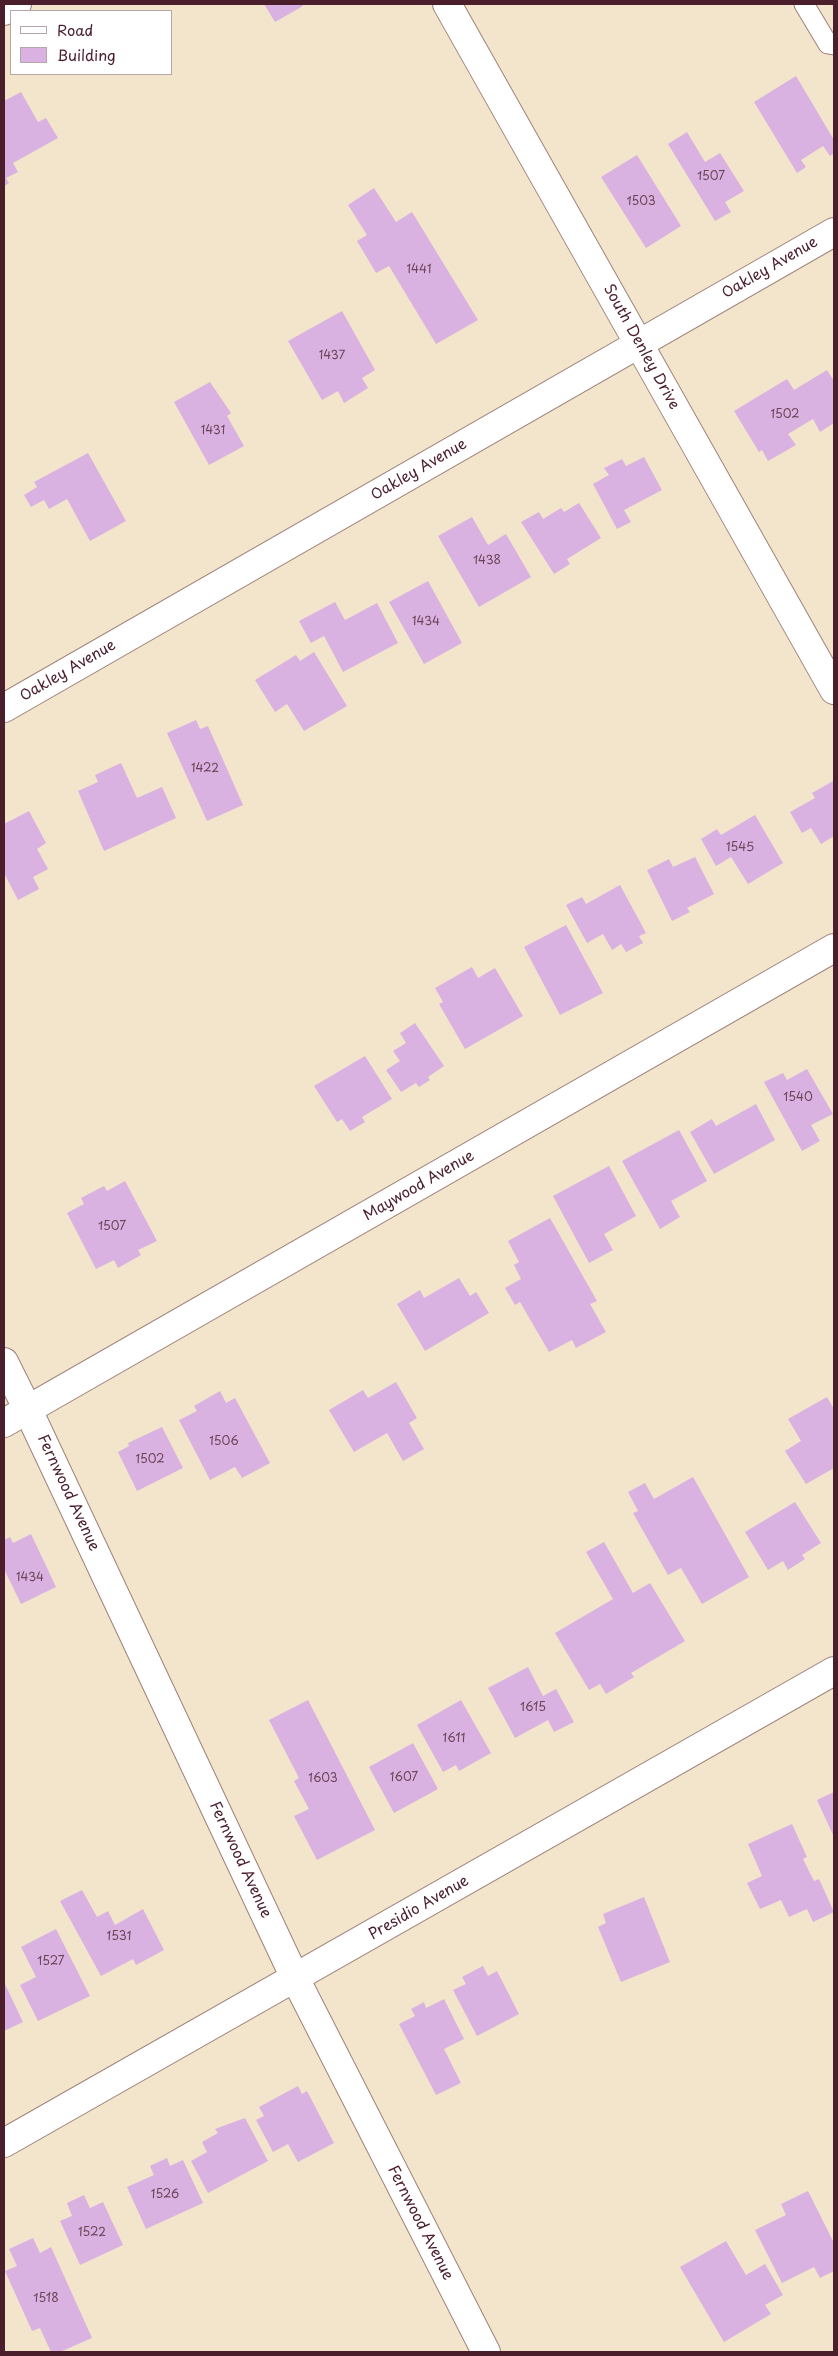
<!DOCTYPE html>
<html>
<head>
<meta charset="utf-8">
<style>
  body { margin:0 }
  #map { position:relative; width:838px; height:2356px; overflow:hidden; background:#f2e5cb; font-family:"Playpen Sans",sans-serif }
  canvas { display:block }
  .frame { position:absolute; inset:0; border:5px solid #4a1f2b; pointer-events:none }
  .legend { position:absolute; left:10px; top:10px; width:162px; height:65px; box-sizing:border-box; background:#fff; border:1px solid #b7a5aa; margin:0; padding:6px 9px; list-style:none; font-size:15px; color:#4a1f2b }
  .legend li { display:flex; align-items:center; gap:10px; height:25px }
  .legend b { width:25px; border:1px solid #b7a5aa }
</style>
</head>
<body>
<div id="map">
<canvas width="838" height="2356"></canvas>
<div class="frame"></div>
<ul class="legend">
<li><b style="height:6px;background:#fff"></b>Road</li>
<li><b style="height:14px;background:#d9b2e2"></b>Building</li>
</ul>
</div>
<script>
const g = document.querySelector('canvas').getContext('2d');
g.lineJoin = 'round';
function fill(path, color) {
  g.fillStyle = color;
  g.fill(path, 'evenodd');
}
function stroke(path, color, width, dash) {
  g.strokeStyle = color;
  g.lineWidth = width;
  g.lineCap = dash ? 'butt' : 'round';
  g.setLineDash(dash || []);
  g.stroke(path);
}
function drawText(font, color, halo, rows, align = 'center') {
  g.font = font + ' "Playpen Sans",sans-serif';
  g.lineWidth = 5;
  g.setLineDash([]);
  g.textBaseline = 'middle';
  g.strokeStyle = halo;
  g.fillStyle = color;
  for (const [text, x, y, turn = 0] of rows) {
    g.save();
    g.translate(x, y);
    g.rotate((+turn || 0) * Math.PI / 180);
    g.textAlign = isNaN(turn) ? turn : align;
    if (halo) g.strokeText(text, 0, 0);
    g.fillText(text, 0, 0);
    g.restore();
  }
}
fill(new Path2D(`
  M264 4H302L303 6 275 22Z
  M796 76 834 140V153L830 156 823 146 801 160 806 167 797 173 754 102Z
  M21 92 38 122 46 118 58 138 13 163 18 172 6 178 9 183 4 186V101Z
  M687 132 705 162 720 153 744 191 725 202 731 212 715 221 668 144Z
  M637 155 681 226 646 248 601 177Z
  M374 188 396 222 412 212 478 320 436 344 389 266 376 273 357 241 367 235 348 205Z
  M342 311 375 370 362 378 368 388 344 403 338 391 322 400 288 341Z
  M827 370 834 381V423L820 432 813 419 788 434 796 445 768 461 762 450 759 452 734 411 787 379 794 390Z
  M210 382 231 413 227 416 244 446 209 465 174 402Z
  M88 453 126 521 90 541 67 499 49 509 44 500 31 507 24 495 37 487 34 482Z
  M644 457 662 490 624 510 631 522 617 529 593 484 609 475 604 468 622 459 626 466Z
  M579 503 601 538 567 559 570 564 554 574 521 522 539 512 543 519 561 508 564 512Z
  M472 517 488 545 506 534 531 577 479 607 438 536Z
  M428 581 462 643 424 664 389 602Z
  M335 602 345 620 377 603 398 643 343 672 324 636 311 643 299 621Z
  M314 652 347 706 304 731 287 704 275 712 255 680 296 655 300 661Z
  M196 720 200 729 208 726 243 805 207 821 167 733Z
  M121 763 137 798 162 787 176 818 104 851 78 791 98 782 95 775Z
  M833 781 834 836 821 844 811 828 802 833 790 812 815 798 812 793Z
  M29 811 46 843 37 849 48 869 33 877 39 889 18 900 4 873V824Z
  M755 815 783 863 748 884 731 857 716 866 701 839 717 829 721 835Z
  M695 857 714 894 687 908 690 912 672 921 647 870 669 859 673 867Z
  M620 885 646 933 639 936 643 943 626 952 621 944 612 950 603 934 587 943 566 905 582 897 586 904Z
  M566 925 603 993 560 1015 524 947Z
  M472 967 478 978 495 968 523 1016 465 1049 439 1004 443 1002 435 988Z
  M415 1023 444 1066 428 1077 430 1080 419 1087 416 1083 401 1092 386 1070 400 1061 393 1051 406 1043 400 1033Z
  M365 1056 392 1099 362 1117 365 1122 350 1131 342 1119 337 1122 314 1086Z
  M807 1069 833 1114 811 1125 820 1141 802 1151 764 1082 783 1073 787 1080Z
  M756 1104 775 1140 714 1174 690 1132 712 1119 716 1126Z
  M679 1130 707 1181 671 1201 680 1217 660 1229 622 1161Z
  M609 1166 636 1216 604 1234 613 1250 589 1263 553 1196Z
  M125 1181 157 1241 138 1250 141 1255 118 1268 114 1260 96 1269 67 1213 84 1204 81 1198 104 1186 107 1191Z
  M550 1218 597 1301 590 1304 606 1332 576 1348 572 1340 549 1352 520 1302 515 1305 505 1288 521 1279 514 1265 519 1262 508 1241Z
  M459 1278 470 1296 476 1292 489 1313 425 1351 397 1304 420 1290 424 1298Z
  M396 1382 417 1418 409 1423 424 1449 403 1461 387 1433 354 1452 329 1410 363 1390 368 1398Z
  M220 1391 226 1403 235 1398 270 1463 242 1478 235 1467 210 1480 179 1420 197 1411 194 1406Z
  M827 1397 834 1409V1468L806 1484 785 1451 801 1441 788 1419Z
  M162 1427 183 1468 137 1491 118 1452 129 1446 128 1443Z
  M693 1477 749 1577 702 1604 681 1568 668 1575 633 1513 638 1511 628 1492 645 1483 654 1499Z
  M795 1502 821 1543 802 1555 805 1559 788 1570 783 1561 768 1570 745 1532Z
  M31 1534 56 1587 21 1604 4 1569V1540L10 1537 13 1543Z
  M604 1542 633 1593 650 1583 685 1641 631 1673 634 1677 606 1694 600 1684 589 1690 555 1633 613 1599 586 1552Z
  M528 1667 543 1696 556 1689 574 1722 554 1732 548 1720 515 1738 488 1688Z
  M308 1700 375 1830 317 1860 294 1816 309 1809 294 1781 299 1778 269 1720Z
  M461 1700 491 1753 459 1771 456 1765 443 1772 417 1725Z
  M413 1743 438 1789 394 1813 369 1767Z
  M834 1792V1837L817 1800Z
  M792 1824 807 1857 803 1859 814 1881 819 1879 834 1912 813 1922 807 1909 789 1917 781 1900 760 1909 747 1883 762 1876 748 1844Z
  M82 1890 97 1917 108 1911 115 1925 143 1909 164 1950 136 1965 133 1959 101 1976 60 1901Z
  M644 1897 670 1962 621 1982 598 1927 606 1923 603 1914Z
  M56 1929 90 1996 38 2021 20 1985 36 1977 21 1947Z
  M483 1966 488 1976 497 1971 519 2014 477 2036 453 1990 466 1984 462 1977Z
  M4 1982 23 2022 4 2031Z
  M444 1999 464 2039 444 2049 461 2083 436 2095 399 2024 415 2016 411 2009 424 2002 426 2008Z
  M298 2086 302 2094 307 2091 334 2143 298 2162 288 2144 273 2152 256 2120 264 2116 259 2107Z
  M245 2118 268 2161 208 2193 191 2161 207 2152 202 2142 218 2133 215 2129Z
  M167 2158 170 2166 183 2160 203 2203 146 2229 127 2187 154 2175 150 2166Z
  M808 2191 834 2243V2271L820 2278 814 2267 782 2283 755 2230 786 2215 781 2204Z
  M84 2195 90 2208 103 2202 123 2245 80 2265 60 2221 72 2216 67 2203Z
  M33 2238 40 2253 51 2247 92 2338 60 2352H51L40 2328 32 2331 5 2271 17 2266 9 2249Z
  M726 2241 746 2275 765 2264 783 2295 765 2305 771 2314 724 2342 680 2267Z`), '#d9b2e2');
const service = new Path2D(`
  M804 4 828 44 834 45`);
const minor = new Path2D(`
  M447 4 834 690
  M4 708 834 232
  M4 1362 28 1410 295 1978 486 2352
  M4 2143 834 1671`);
const tertiary = new Path2D(`
  M4 1423 834 948`);
const secondary = new Path2D(`
  M4 11 17 4`);
stroke(service, '#9e827b', 21);
stroke(minor, '#9e827b', 30);
stroke(tertiary, '#9e827b', 30);
stroke(secondary, '#9e827b', 30);
stroke(service, '#fff', 19);
stroke(minor, '#fff', 28);
stroke(tertiary, '#fff', 28);
stroke(secondary, '#fff', 28);
drawText('12px', '#6e4459', null, [
  ["1507",711,177],
  ["1503",641,202],
  ["1441",419,270],
  ["1437",332,356],
  ["1502",785,415],
  ["1431",213,431],
  ["1438",487,561],
  ["1434",426,622],
  ["1422",205,769],
  ["1545",740,848],
  ["1540",798,1098],
  ["1507",112,1227],
  ["1506",224,1442],
  ["1502",150,1460],
  ["1434",30,1578],
  ["1615",533,1708],
  ["1611",454,1739],
  ["1607",404,1778],
  ["1603",323,1779],
  ["1531",119,1937],
  ["1527",51,1962],
  ["1526",165,2195],
  ["1522",92,2233],
  ["1518",46,2299]
]);
drawText('15px', '#4a1f2b', '#fff', [
  ["Oakley Avenue",770,268,-30],
  ["South Denley Drive",641,347,61],
  ["Oakley Avenue",419,470,-30],
  ["Oakley Avenue",68,671,-30],
  ["Maywood Avenue",419,1186,-30],
  ["Fernwood Avenue",68,1493,65],
  ["Fernwood Avenue",240,1860,65],
  ["Presidio Avenue",419,1908,-30],
  ["Fernwood Avenue",420,2223,63]
]);
</script>
</body>
</html>
